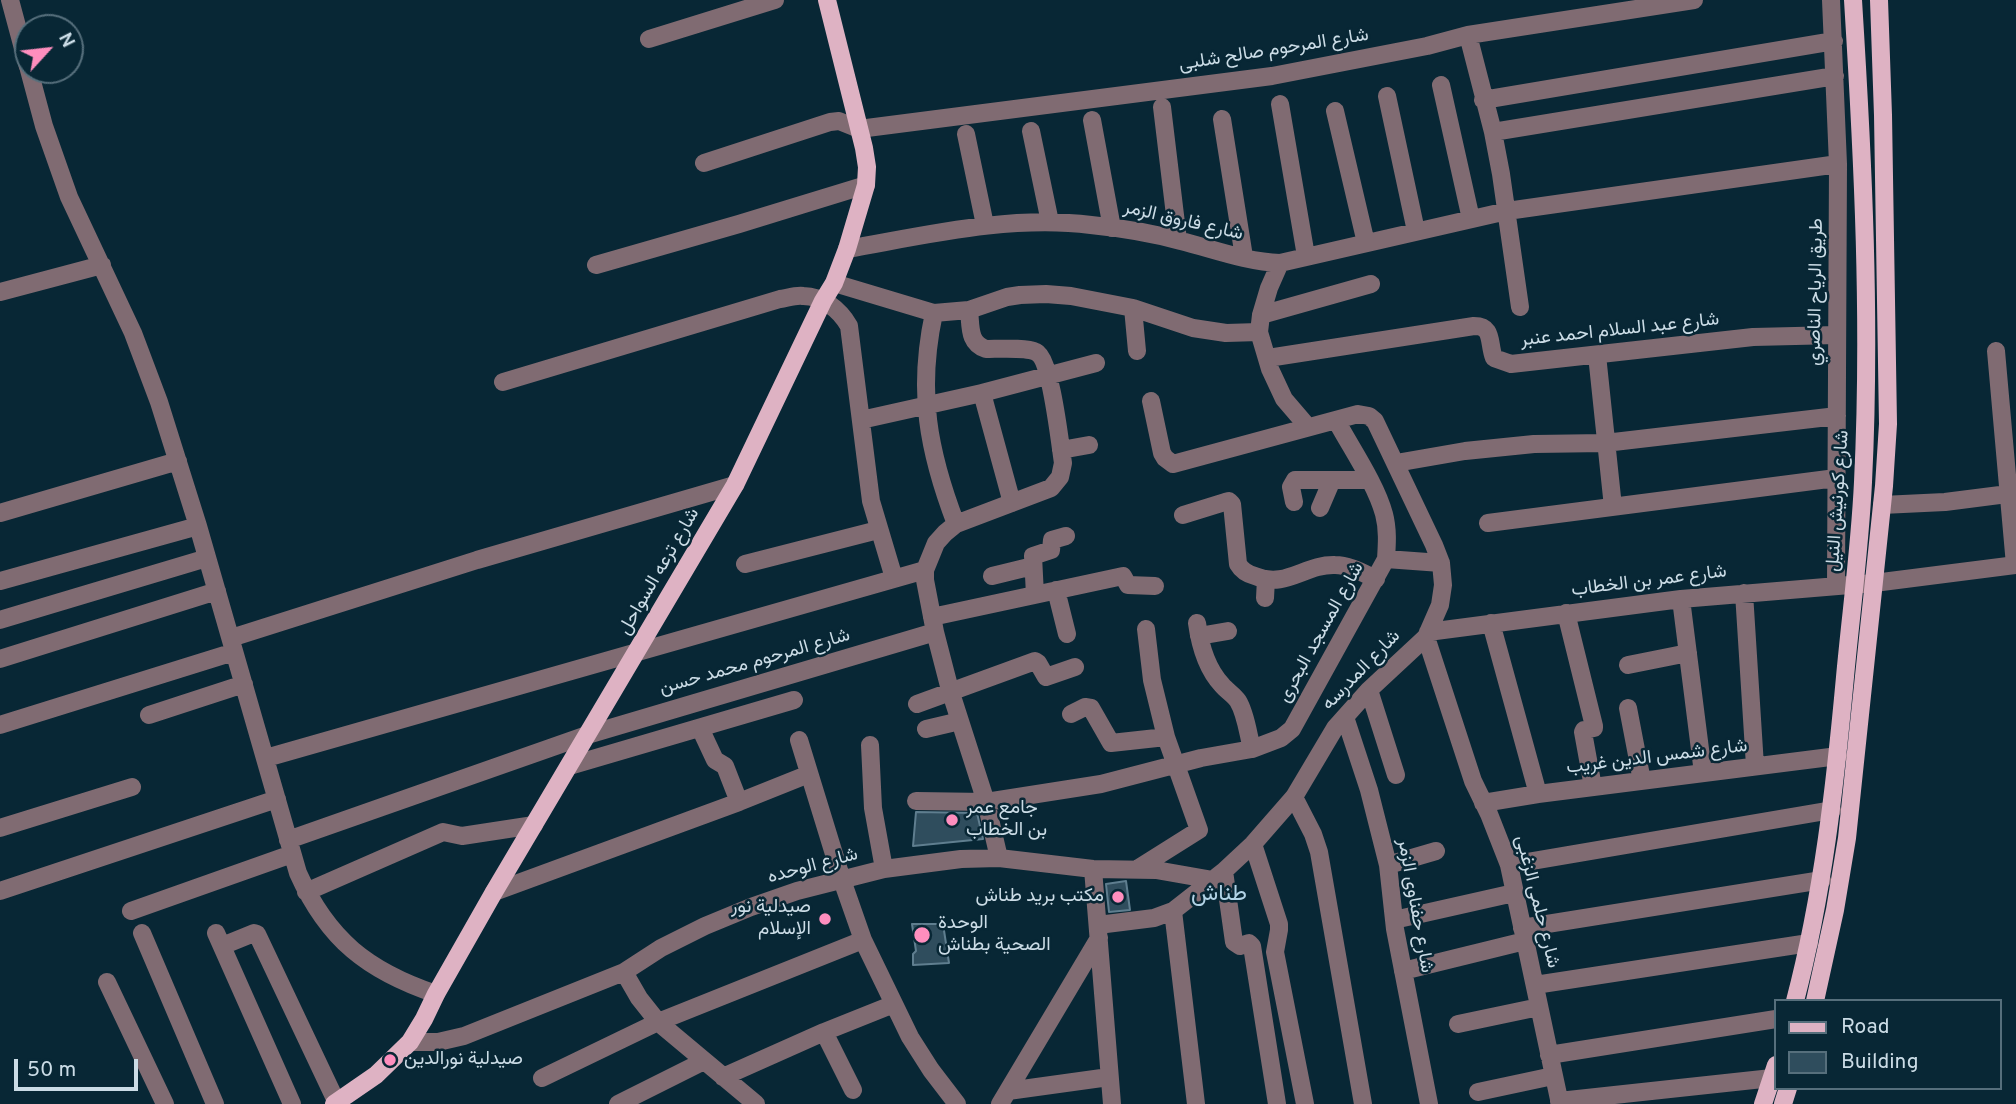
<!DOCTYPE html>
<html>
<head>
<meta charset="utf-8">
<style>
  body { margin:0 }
  #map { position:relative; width:2016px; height:1104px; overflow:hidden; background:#082735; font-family:Overpass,sans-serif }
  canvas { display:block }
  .legend { position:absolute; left:1774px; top:999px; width:228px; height:91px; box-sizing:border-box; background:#082735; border:2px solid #566f7c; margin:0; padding:9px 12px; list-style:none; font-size:21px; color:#cbdce6 }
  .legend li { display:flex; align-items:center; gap:14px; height:35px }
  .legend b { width:35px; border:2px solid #566f7c }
  .north { position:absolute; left:14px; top:14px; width:70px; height:70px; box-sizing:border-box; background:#082735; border:2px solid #566f7c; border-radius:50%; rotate:63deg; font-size:19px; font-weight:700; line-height:28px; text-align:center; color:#cbdce6 }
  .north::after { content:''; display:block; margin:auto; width:24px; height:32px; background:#fe8ebe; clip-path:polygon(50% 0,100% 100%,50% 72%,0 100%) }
  .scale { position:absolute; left:14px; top:1059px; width:124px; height:32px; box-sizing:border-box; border:4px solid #cbdce6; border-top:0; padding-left:9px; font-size:21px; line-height:24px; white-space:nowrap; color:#cbdce6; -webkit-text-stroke:5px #082735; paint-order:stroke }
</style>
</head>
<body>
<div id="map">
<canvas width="2016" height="1104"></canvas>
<ul class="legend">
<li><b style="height:9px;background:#deb2c3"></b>Road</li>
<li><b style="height:19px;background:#2f4d5d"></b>Building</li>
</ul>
<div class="north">N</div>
<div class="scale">50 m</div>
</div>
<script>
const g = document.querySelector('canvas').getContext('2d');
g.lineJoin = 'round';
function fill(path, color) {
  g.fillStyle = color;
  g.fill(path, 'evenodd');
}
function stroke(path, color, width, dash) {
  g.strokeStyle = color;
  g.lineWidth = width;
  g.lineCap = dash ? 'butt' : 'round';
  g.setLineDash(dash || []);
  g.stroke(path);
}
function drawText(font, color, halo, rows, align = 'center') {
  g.font = font + ' Overpass,Vazirmatn,sans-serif';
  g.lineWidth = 5;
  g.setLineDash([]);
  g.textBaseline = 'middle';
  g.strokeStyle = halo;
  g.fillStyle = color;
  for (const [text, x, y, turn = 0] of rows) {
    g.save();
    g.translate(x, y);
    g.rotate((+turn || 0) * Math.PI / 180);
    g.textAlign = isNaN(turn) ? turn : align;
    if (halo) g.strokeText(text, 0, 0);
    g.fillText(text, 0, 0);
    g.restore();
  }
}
const building = new Path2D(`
  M916 812 977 813 983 839 913 846Z
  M1126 881 1130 910 1109 912 1106 884Z
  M912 924H943L949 963 913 965V954L916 951Z`);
fill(building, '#2f4d5d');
stroke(building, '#5f7e8f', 2);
stroke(new Path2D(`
  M10 0 28 67
  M1831 0 1838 164 1836 585
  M1468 35 1493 132 1501 174 1520 307
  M649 39 775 0
  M29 70 44 126 69 197 133 333 159 402 198 526 298 873C328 940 368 971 436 994
  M1441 85 1471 219
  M1387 96 1416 231
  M1483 100 1834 41
  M1280 104 1306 256
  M1162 107 1178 240
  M1335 111 1366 243
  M1222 119 1244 257
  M1092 120 1112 228
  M1031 131 1050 222
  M1493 132 1835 76
  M966 134 985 225
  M704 163 830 122 839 121 859 129 1272 76 1427 46 1468 35 1694 0
  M847 249C927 235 1009 215 1091 225 1121 228 1152 233 1181 241 1213 249 1247 262 1280 263L1507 211 1838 164
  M1280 263 1269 288 1261 315 1259 332 1270 369 1284 399 1308 427
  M596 265 739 224 866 185
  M834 283 934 313 969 310 1007 297 1020 295 1046 294 1071 296 1133 308 1193 328 1226 333 1259 332
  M0 292 102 265
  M1133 308 1137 351
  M969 310C971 326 968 343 986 349 998 349 1026 347 1036 352 1051 359 1060 444 1063 463L1060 477 1051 488 956 524 945 533 936 543 925 570V580L935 632 950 690 986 802 999 858
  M934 313C917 391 928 451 956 524
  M1261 315 1371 284
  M1996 351 2015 565
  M1597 355 1613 507
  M1268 358 1474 326C1494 326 1488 343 1494 358L1511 364 1753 337 1837 335
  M503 382 780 299C787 298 796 295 803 296 823 296 840 310 849 326L871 501 894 578
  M982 393 1012 503
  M861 420 982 393 1096 363
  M1061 450 1089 445
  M1396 463 1465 451 1534 444 1605 443 1837 416
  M1294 502 1291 487 1295 480H1369
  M1882 505 1945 502 2016 493
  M1320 508 1332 480
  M0 513 178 461
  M1183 515 1225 502 1229 501 1232 504 1238 564C1242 571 1247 574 1255 576 1286 589 1305 564 1335 565 1349 565 1363 573 1376 579
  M1488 523 1836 478
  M1386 559 1441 563
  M745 564 878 530
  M992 576 1033 566
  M0 581 198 526
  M1056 590 1067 634
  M1744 593 1755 766
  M1035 595 1033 556 1051 550 1052 540 1066 536
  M1265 598 1266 579
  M1681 599 1703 773
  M1566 613 1594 726V728L1584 730 1583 732 1593 787
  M932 617 1123 576 1128 585 1155 586
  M0 620 207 558
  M1197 623C1200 645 1206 668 1222 685 1227 691 1234 695 1238 701 1246 714 1248 734 1252 749
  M1491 623 1538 794
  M1428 632 1681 599 1874 583 2016 565
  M1199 636 1228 631
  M1426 637 1473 781 1489 814 1509 865 1560 1104
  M231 638 477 560 735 485
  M0 659 217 591
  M1628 665 1688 653
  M1369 690 1396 775
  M917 704 1035 661 1038 663 1046 677 1075 667
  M1628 708 1642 781
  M1071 714 1085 707 1091 708 1111 743 1166 737
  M149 715 244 684
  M1345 717 1369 790 1388 865 1395 929 1429 1104
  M0 725 234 652
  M700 728 715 760 725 766 739 802
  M926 729 960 721
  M799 740 842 880 863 940 910 1037 931 1070 957 1104
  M870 745 873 808 884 869
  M266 758 925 570
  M569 766 794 700
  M1294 797 1313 834 1319 852 1363 1104
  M916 801 986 802 1101 784 1201 758 1252 749 1281 738 1292 729 1386 559C1387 544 1388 529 1384 514 1376 484 1351 448 1336 420
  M1483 803 1538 794 1838 756
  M0 828 132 787
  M288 840 587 735 935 632
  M1253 844 1279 924V930L1275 952 1305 1104
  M1388 865 1436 851
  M1509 865 1832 810
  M1093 869 1112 1104
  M1137 869 1199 830 1166 737 1152 680 1146 629
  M1224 871 1234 942 1240 946 1249 943 1252 946 1277 1104
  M0 891 277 799
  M306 892 443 832 462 836 534 825
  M494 892 739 802 809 774
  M131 911 292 854
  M1173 911 1196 1104
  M1394 920 1514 893
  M1098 925 1154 918 1173 911 1224 871 1253 844 1294 797 1335 728 1369 690 1426 637 1440 605 1443 585 1441 563 1434 545 1375 421 1369 416 1358 414 1173 464 1165 458 1162 453 1151 401
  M1522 928 1822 880
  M142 933 215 1104
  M216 933 292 1104
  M222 946 254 933 257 934 337 1103
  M1403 971 1525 941
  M624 972 639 998 658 1022 756 1104
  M107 982 165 1104
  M1535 985 1809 943
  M1458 1024 1539 1007
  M824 1032 853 1090
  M410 1042H438L464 1036 624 972 661 948 705 926 751 907 797 891 884 869 961 859 999 858 1093 869 1156 870 1213 880
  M1549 1055 1776 1019
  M723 1077 824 1032 894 1004
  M542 1078 658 1022 863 940
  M1008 1091 1109 1077
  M1478 1092 1553 1076
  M1559 1101 1772 1078
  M618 1104 704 1061
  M1000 1104 1099 938`), '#806b72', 18);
stroke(new Path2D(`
  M1795 1001C1823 894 1835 786 1845 677 1851 612 1860 547 1863 482 1871 321 1863 160 1853 0
  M1815 1001 1835 910 1847 838 1884 486 1888 424 1883 115 1879 0
  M334 1104 376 1075 410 1042 424 1019 436 994 494 892 735 485 823 301 834 283 847 249 866 185 867 167 864 148 827 0
  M1763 1104 1776 1065
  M1783 1104 1788 1088`), '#deb2c3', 18);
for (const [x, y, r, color] of [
  [952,820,7,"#fe8ebe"],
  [1118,897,7,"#fe8ebe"],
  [825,919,7,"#fe8ebe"],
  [922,935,9,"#fe8ebe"],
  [390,1060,7,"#fe8ebe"]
]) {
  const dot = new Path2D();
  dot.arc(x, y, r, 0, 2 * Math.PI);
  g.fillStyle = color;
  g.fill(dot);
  stroke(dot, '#082735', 2.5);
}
drawText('19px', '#cbdce6', '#082735', [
  ["شارع المرحوم صالح شلبى",1274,51,-9],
  ["شارع فاروق الزمر",1183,222,13],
  ["طريق الرياح الناصري",1817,292,-89],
  ["شارع عبد السلام احمد عنبر",1620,331,-6],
  ["شارع كورنيش النيل",1839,501,-86],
  ["شارع ترعه السواحل",660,572,-60],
  ["شارع عمر بن الخطاب",1649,582,-7],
  ["شارع المسجد البحرى",1322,633,-61],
  ["شارع المرحوم محمد حسن",755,663,-16],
  ["شارع المدرسه",1362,671,-46],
  ["شارع شمس الدين غريب",1657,758,-7],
  ["شارع الوحده",813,867,-15],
  ["شارع حلمى الزغبى",1536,902,76],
  ["شارع حفناوى الزمر",1414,906,80]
]);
drawText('19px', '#cbdce6', '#082735', [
  ["جامع عمر",966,809],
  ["بن الخطاب",966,831],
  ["مكتب بريد طناش",1104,897,"right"],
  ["صيدلية نور",811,908,"right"],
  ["الإسلام",811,930,"right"],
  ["الوحدة",938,924],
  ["الصحية بطناش",938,946],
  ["صيدلية نورالدين",404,1060]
], 'left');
drawText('23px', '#b2d3e6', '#082735', [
  ["طناش",1219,895]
]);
</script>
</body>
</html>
